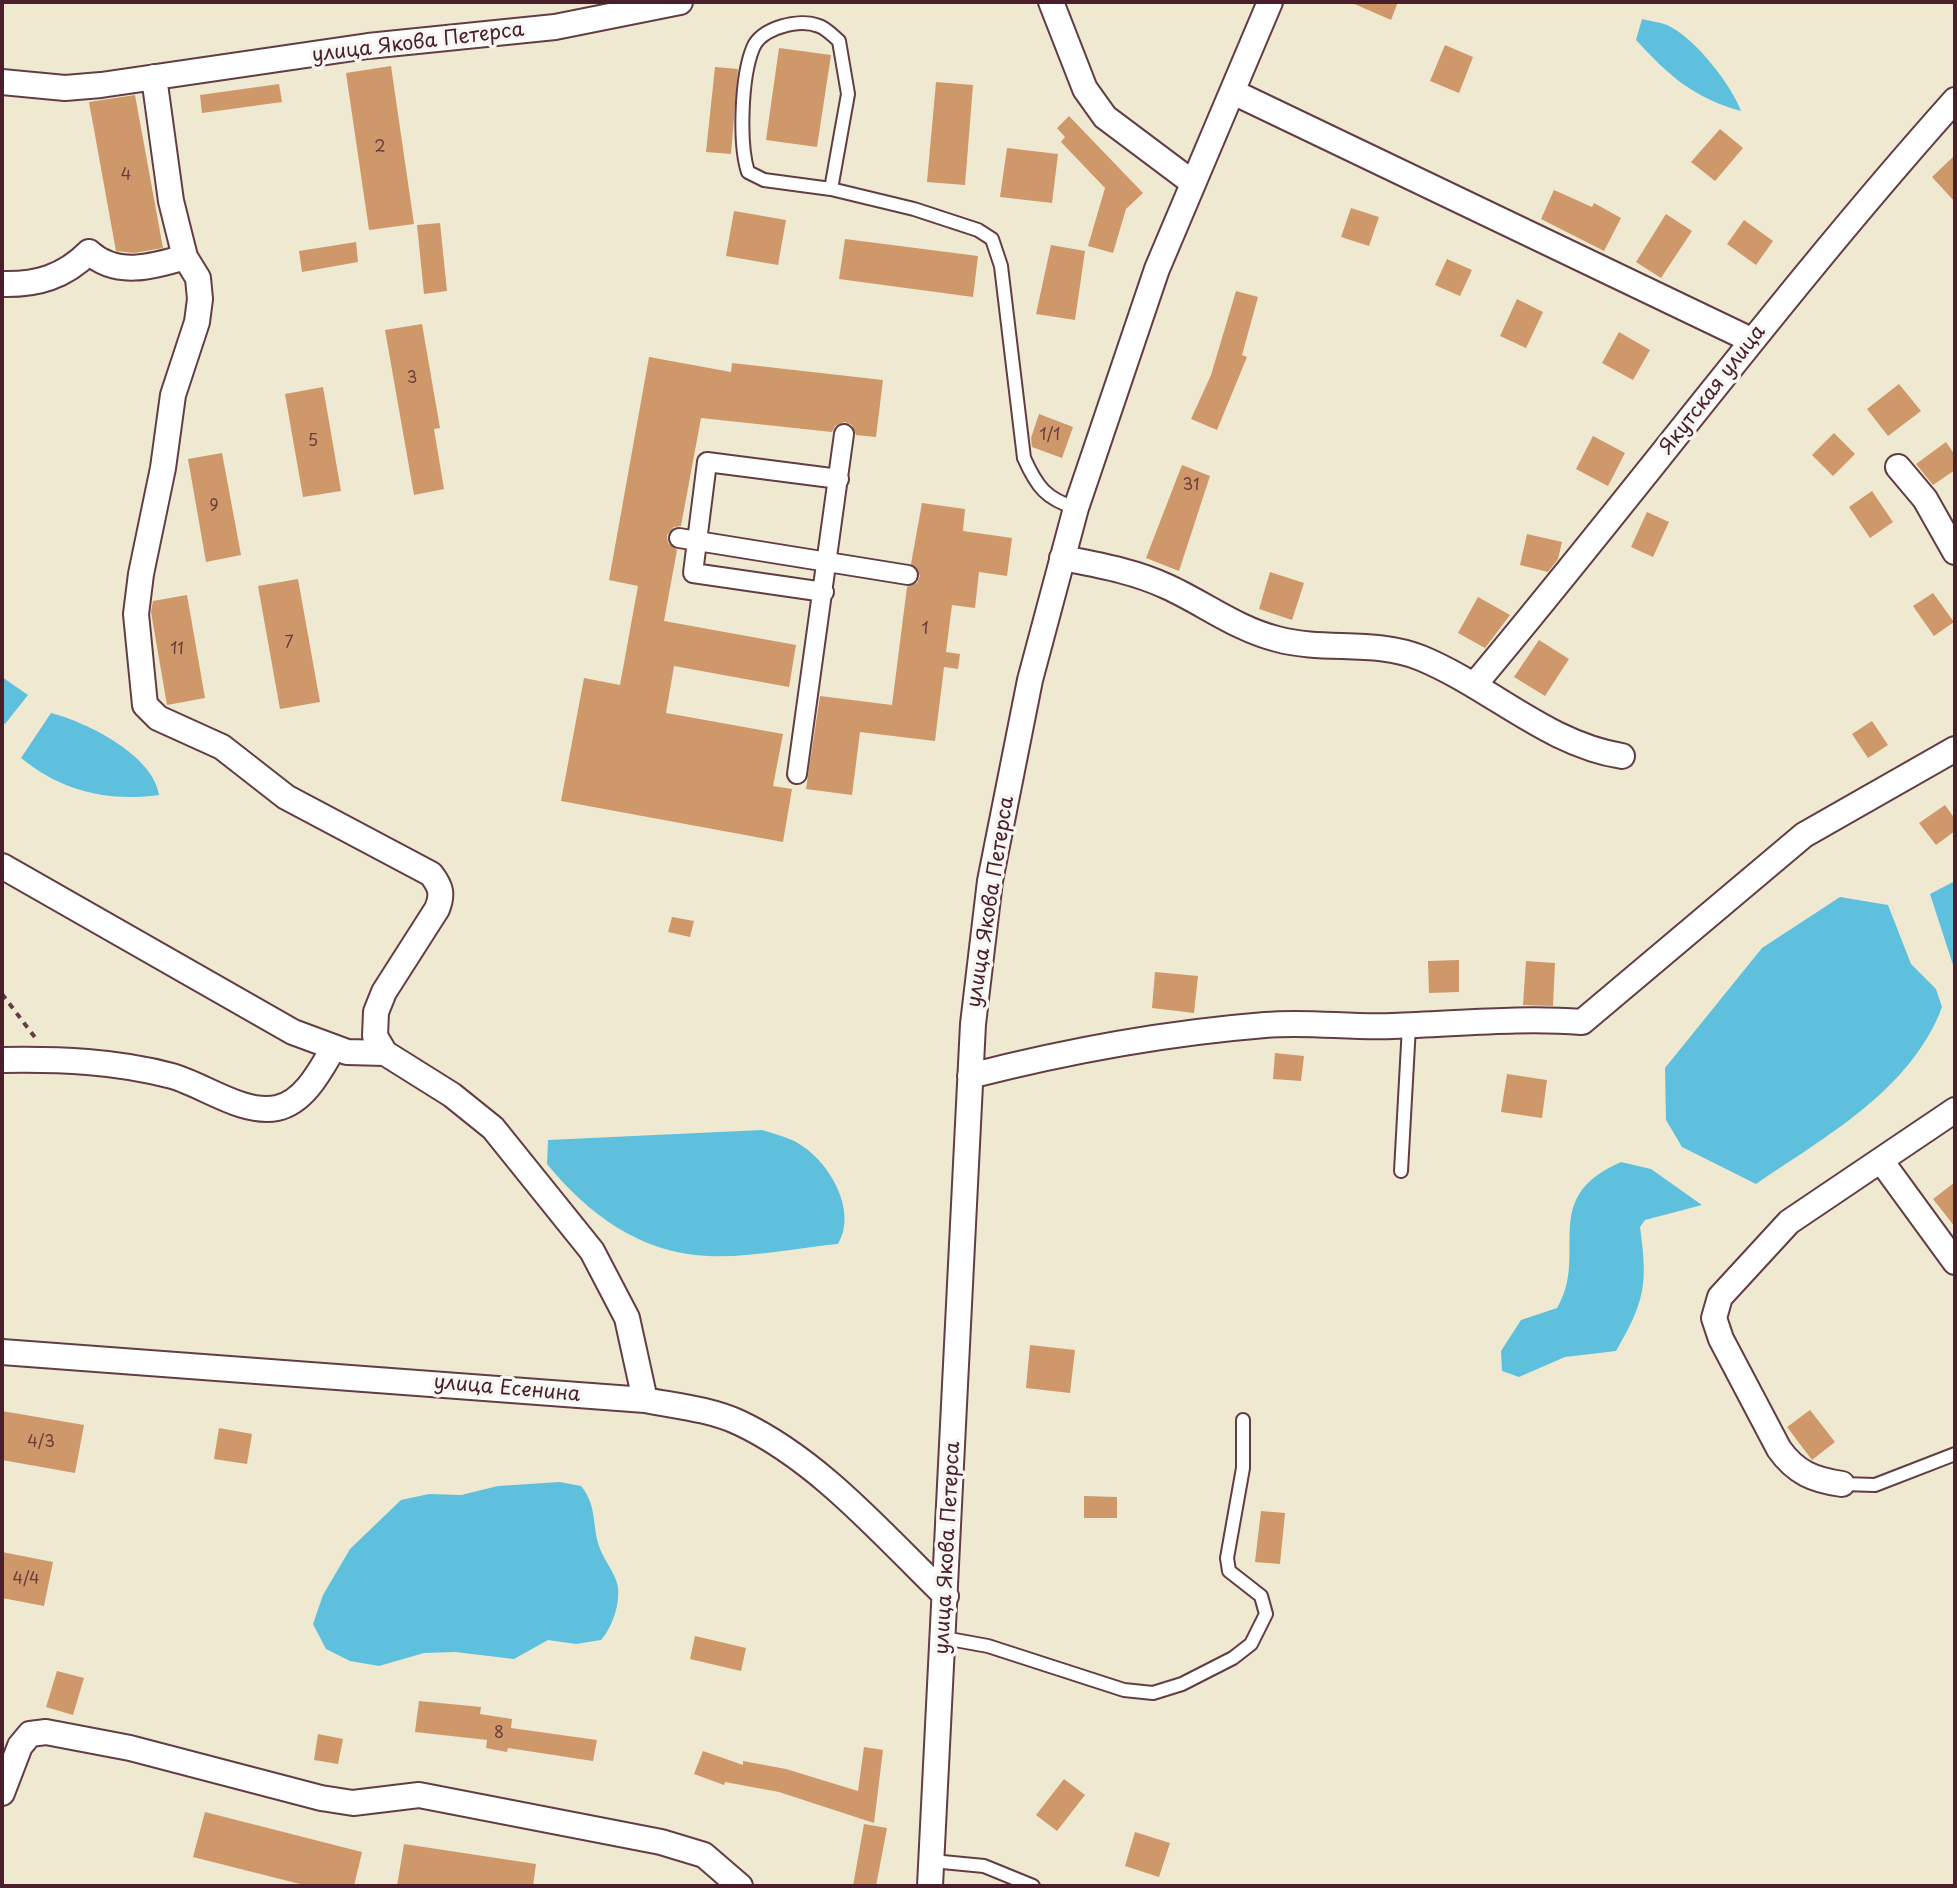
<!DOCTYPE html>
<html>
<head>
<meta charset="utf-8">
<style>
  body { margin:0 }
  #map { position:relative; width:1957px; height:1888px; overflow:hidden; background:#efe9d2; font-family:"Playpen Sans",sans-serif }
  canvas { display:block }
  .frame { position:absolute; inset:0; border:4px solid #4a1f2b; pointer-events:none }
</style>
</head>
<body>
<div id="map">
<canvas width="1957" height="1888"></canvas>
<div class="frame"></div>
</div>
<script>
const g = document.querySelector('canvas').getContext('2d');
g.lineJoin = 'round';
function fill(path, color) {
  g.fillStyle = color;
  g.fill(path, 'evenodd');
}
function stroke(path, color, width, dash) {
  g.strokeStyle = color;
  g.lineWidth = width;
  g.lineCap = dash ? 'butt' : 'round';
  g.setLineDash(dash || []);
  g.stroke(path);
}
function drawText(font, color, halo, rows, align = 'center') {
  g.font = font + ' "Playpen Sans",sans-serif';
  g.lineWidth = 7;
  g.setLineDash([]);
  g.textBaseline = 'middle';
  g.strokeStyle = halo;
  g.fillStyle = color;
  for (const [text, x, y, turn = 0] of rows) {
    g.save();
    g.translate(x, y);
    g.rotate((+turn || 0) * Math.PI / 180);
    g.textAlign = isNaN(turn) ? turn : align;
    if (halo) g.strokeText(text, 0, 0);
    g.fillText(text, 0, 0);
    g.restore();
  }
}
fill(new Path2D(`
  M1642 19C1649 21 1659 22 1667 25 1694 37 1731 84 1741 111 1694 98 1669 76 1636 40Z
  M2 677 28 695 5 724 2 722Z
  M51 713C87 722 154 756 159 795 108 802 61 791 21 758Z
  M1955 881V971L1930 894Z
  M1840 897 1888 905 1911 964 1936 989 1942 1007C1911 1090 1826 1136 1756 1184L1682 1147 1666 1120 1665 1068 1762 948Z
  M762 1130C772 1133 783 1136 792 1140 827 1156 859 1210 838 1244 796 1248 750 1258 708 1256 640 1253 588 1214 547 1164L548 1140Z
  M1621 1162 1651 1169 1702 1205 1645 1220 1640 1227C1648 1285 1645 1301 1616 1351L1565 1357 1519 1377 1502 1371 1501 1351 1521 1320 1557 1308C1590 1254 1537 1198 1621 1162Z
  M560 1482 581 1486C597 1505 592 1524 599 1546 603 1558 612 1569 616 1580 623 1597 613 1627 601 1640L576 1644 548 1640 514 1659 455 1652 424 1653 379 1666 350 1661 326 1649 313 1624 323 1595 350 1549 401 1500 429 1494 461 1495 498 1486Z`), '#5fc0dd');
fill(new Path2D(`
  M1350 2H1398L1391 20Z
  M1445 45 1473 57 1459 93 1430 81Z
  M779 48 831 55 817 147 766 140Z
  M391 66 414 224 369 230 346 73Z
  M715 67 738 69 731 154 706 152Z
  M936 82 973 85 965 185 927 182Z
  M279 84 282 102 202 113 200 95Z
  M135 95 163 248 134 253 116 251 89 102Z
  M1069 116 1143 193 1126 209 1113 253 1088 246 1105 188 1061 142 1065 137 1057 128Z
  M1720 129 1743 148 1715 181 1691 162Z
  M1007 148 1058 154 1052 203 1000 197Z
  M1955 155V202L1932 177Z
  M1554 190 1592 207 1594 203 1621 218 1604 251 1541 219Z
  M1351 208 1379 217 1369 246 1341 237Z
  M734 211 786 220 778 265 726 256Z
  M1666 214 1692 231 1661 278 1636 262Z
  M1744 220 1773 241 1756 265 1727 244Z
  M440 223 447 291 424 294 417 225Z
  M845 239 978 256 973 297 839 279Z
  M356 242 358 262 302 272 299 251Z
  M1051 245 1085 251 1075 320 1036 314Z
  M1447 259 1472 270 1460 296 1435 285Z
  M1236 291 1258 297 1242 355 1247 357 1217 430 1191 419 1211 375Z
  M1517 299 1543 312 1526 348 1500 336Z
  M422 324 440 428 434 429 444 489 414 495 385 330Z
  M1619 332 1650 350 1633 380 1602 363Z
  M649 357 731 372 732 363 883 380 876 437 856 435 852 425 845 422 835 426 832 432 701 418 681 526 674 527 667 535 668 543 677 550 664 621 796 645 789 687 674 666 666 713 783 734 773 786 792 789 783 842 561 801 584 678 620 685 638 586 609 580Z
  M1899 384 1921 411 1888 436 1867 409Z
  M323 387 341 491 303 497 285 394Z
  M1039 414 1073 427 1062 458 1032 447 1031 438Z
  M1834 433 1855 454 1833 476 1812 455Z
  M1593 436 1625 453 1608 486 1576 469Z
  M1946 442 1955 455V470L1933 485 1916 464Z
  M222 453 241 555 206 562 188 459Z
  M1182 465 1210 476 1179 571 1146 558Z
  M1872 491 1893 522 1870 538 1849 507Z
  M922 503 965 509 963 531 1012 538 1007 576 979 572 975 608 952 605 946 652 960 654 958 669 944 667 935 741 860 732 852 795 806 789 820 696 892 705 907 587 917 583 920 576 911 564Z
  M1647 512 1669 522 1653 557 1631 547Z
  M1527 534 1562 542 1558 559 1548 572 1520 565Z
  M1270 572 1304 583 1292 620 1259 609Z
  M298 579 320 702 280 709 258 586Z
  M1933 593 1954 622 1934 636 1913 606Z
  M187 595 205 698 167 705 151 612 153 601Z
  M1478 597 1510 615 1485 648 1458 633Z
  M1539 640 1569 659 1545 696 1514 677Z
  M1872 721 1888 745 1868 758 1852 734Z
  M1945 805 1955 819V831L1936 845 1919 823Z
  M672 917 694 921 690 937 668 932Z
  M1459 960V992L1429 993 1428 961Z
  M1526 961 1555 963 1553 1006 1523 1005Z
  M1155 972 1198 976 1194 1013 1152 1008Z
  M1275 1053 1304 1056 1301 1081 1273 1079Z
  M1507 1074 1547 1080 1542 1118 1501 1112Z
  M1955 1182V1227L1933 1199Z
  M1030 1345 1075 1350 1070 1393 1026 1388Z
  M1810 1410 1835 1442 1812 1460 1787 1427Z
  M2 1411 84 1425 75 1473 2 1460Z
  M219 1428 252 1434 247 1464 214 1459Z
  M1084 1496 1117 1497V1518H1084Z
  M1261 1511 1285 1513 1280 1564 1255 1562Z
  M2 1552 53 1562 44 1606 2 1598Z
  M695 1636 746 1648 741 1671 690 1659Z
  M57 1671 84 1678 73 1715 46 1707Z
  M419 1701 481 1707 480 1714 512 1719 511 1728 597 1740 593 1761 508 1748 507 1752 486 1748 487 1740 415 1732Z
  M318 1734 343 1739 338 1764 314 1760Z
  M864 1747 883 1750 874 1823 779 1792 725 1782 724 1785 694 1774 703 1751 743 1765V1761L786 1769 858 1791Z
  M1064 1779 1085 1795 1057 1831 1036 1815Z
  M205 1812 362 1852 354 1886H308L193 1857Z
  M864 1824 887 1828 876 1886H853Z
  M1135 1832 1170 1843 1159 1877 1125 1866Z
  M404 1844 536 1864 533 1886H397Z`), '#ce986a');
const service = new Path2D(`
  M831 189 848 94 839 41C833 36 826 28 819 26 799 18 761 28 753 48 741 77 739 144 748 172L764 180 831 189 914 209 978 230 992 239 1001 266 1024 458C1037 487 1046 499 1076 508
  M1401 1171 1409 1026
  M1842 1484 1875 1485 1955 1454
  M944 1638 988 1646 1124 1690 1153 1693 1182 1684 1233 1658 1251 1644 1266 1614 1261 1596 1229 1571 1227 1558 1243 1468V1420
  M932 1861 984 1866 1033 1886`);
const pedestrian = new Path2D(`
  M679 538 908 575
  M824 592 693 573 707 462 839 479
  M797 774 844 434`);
const minor = new Path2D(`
  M1051 2 1085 89 1105 117 1193 183
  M2 82 65 88 101 85 368 46 555 27 680 2
  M1233 92 1751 340
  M185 257 198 278 200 299 197 322 173 395 163 468 141 574 136 614 145 705 158 718 222 747 286 797 431 874C441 887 443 894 437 909L384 992 376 1012 375 1036 385 1053 452 1095 493 1128 592 1251 627 1318 645 1400
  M2 284C37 285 64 277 89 252 116 277 152 267 185 257L171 201 154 77
  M1898 467 1925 499 1955 552
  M1062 558C1098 565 1134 571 1168 587 1205 604 1237 629 1277 639 1325 652 1374 639 1421 658 1491 687 1547 744 1622 756
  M1475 684C1637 491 1787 288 1955 100
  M2 866 293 1032 347 1052 385 1053
  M2 1060C59 1059 116 1061 172 1076 204 1085 243 1115 277 1108 305 1102 321 1069 334 1047
  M970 1076C1067 1051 1165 1033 1265 1025 1308 1021 1350 1028 1393 1026 1457 1024 1519 1017 1582 1022L1804 835 1955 749
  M1882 1162 1955 1262
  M2 1352 645 1400C676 1406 710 1409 740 1423 820 1461 883 1535 946 1596
  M1842 1484C1814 1480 1796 1473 1779 1449L1721 1339 1714 1318 1720 1297 1789 1222 1955 1110
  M2 1793 20 1746 30 1734 46 1732 130 1748 321 1798 353 1803 419 1795 661 1842 704 1855 740 1886
  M930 1886 973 1024 990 881 1030 680 1076 508 1157 269 1270 2`);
stroke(service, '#633d44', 16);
stroke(pedestrian, '#633d44', 22);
stroke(minor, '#633d44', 28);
stroke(new Path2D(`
  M2 994 37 1040`), '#633d44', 4, [6, 6]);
stroke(service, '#fff', 12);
stroke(pedestrian, '#fff', 18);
stroke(minor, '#fff', 24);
drawText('16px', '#6b3d3b', null, [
  ["2",380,148],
  ["4",126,176],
  ["3",412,379],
  ["1/1",1050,436],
  ["5",313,442],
  ["31",1191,486],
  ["9",214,507],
  ["1",925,630],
  ["7",289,644],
  ["11",177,650],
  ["4/3",41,1443],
  ["4/4",26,1580],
  ["8",499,1734]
]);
drawText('20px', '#4a1f2b', '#f6f6f2', [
  ["улица Якова Петерса",418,43,-7],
  ["Якутская улица",1713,390,-52],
  ["улица Якова Петерса",991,902,-81],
  ["улица Есенина",507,1389,5],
  ["улица Якова Петерса",948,1548,-87]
]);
</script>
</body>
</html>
